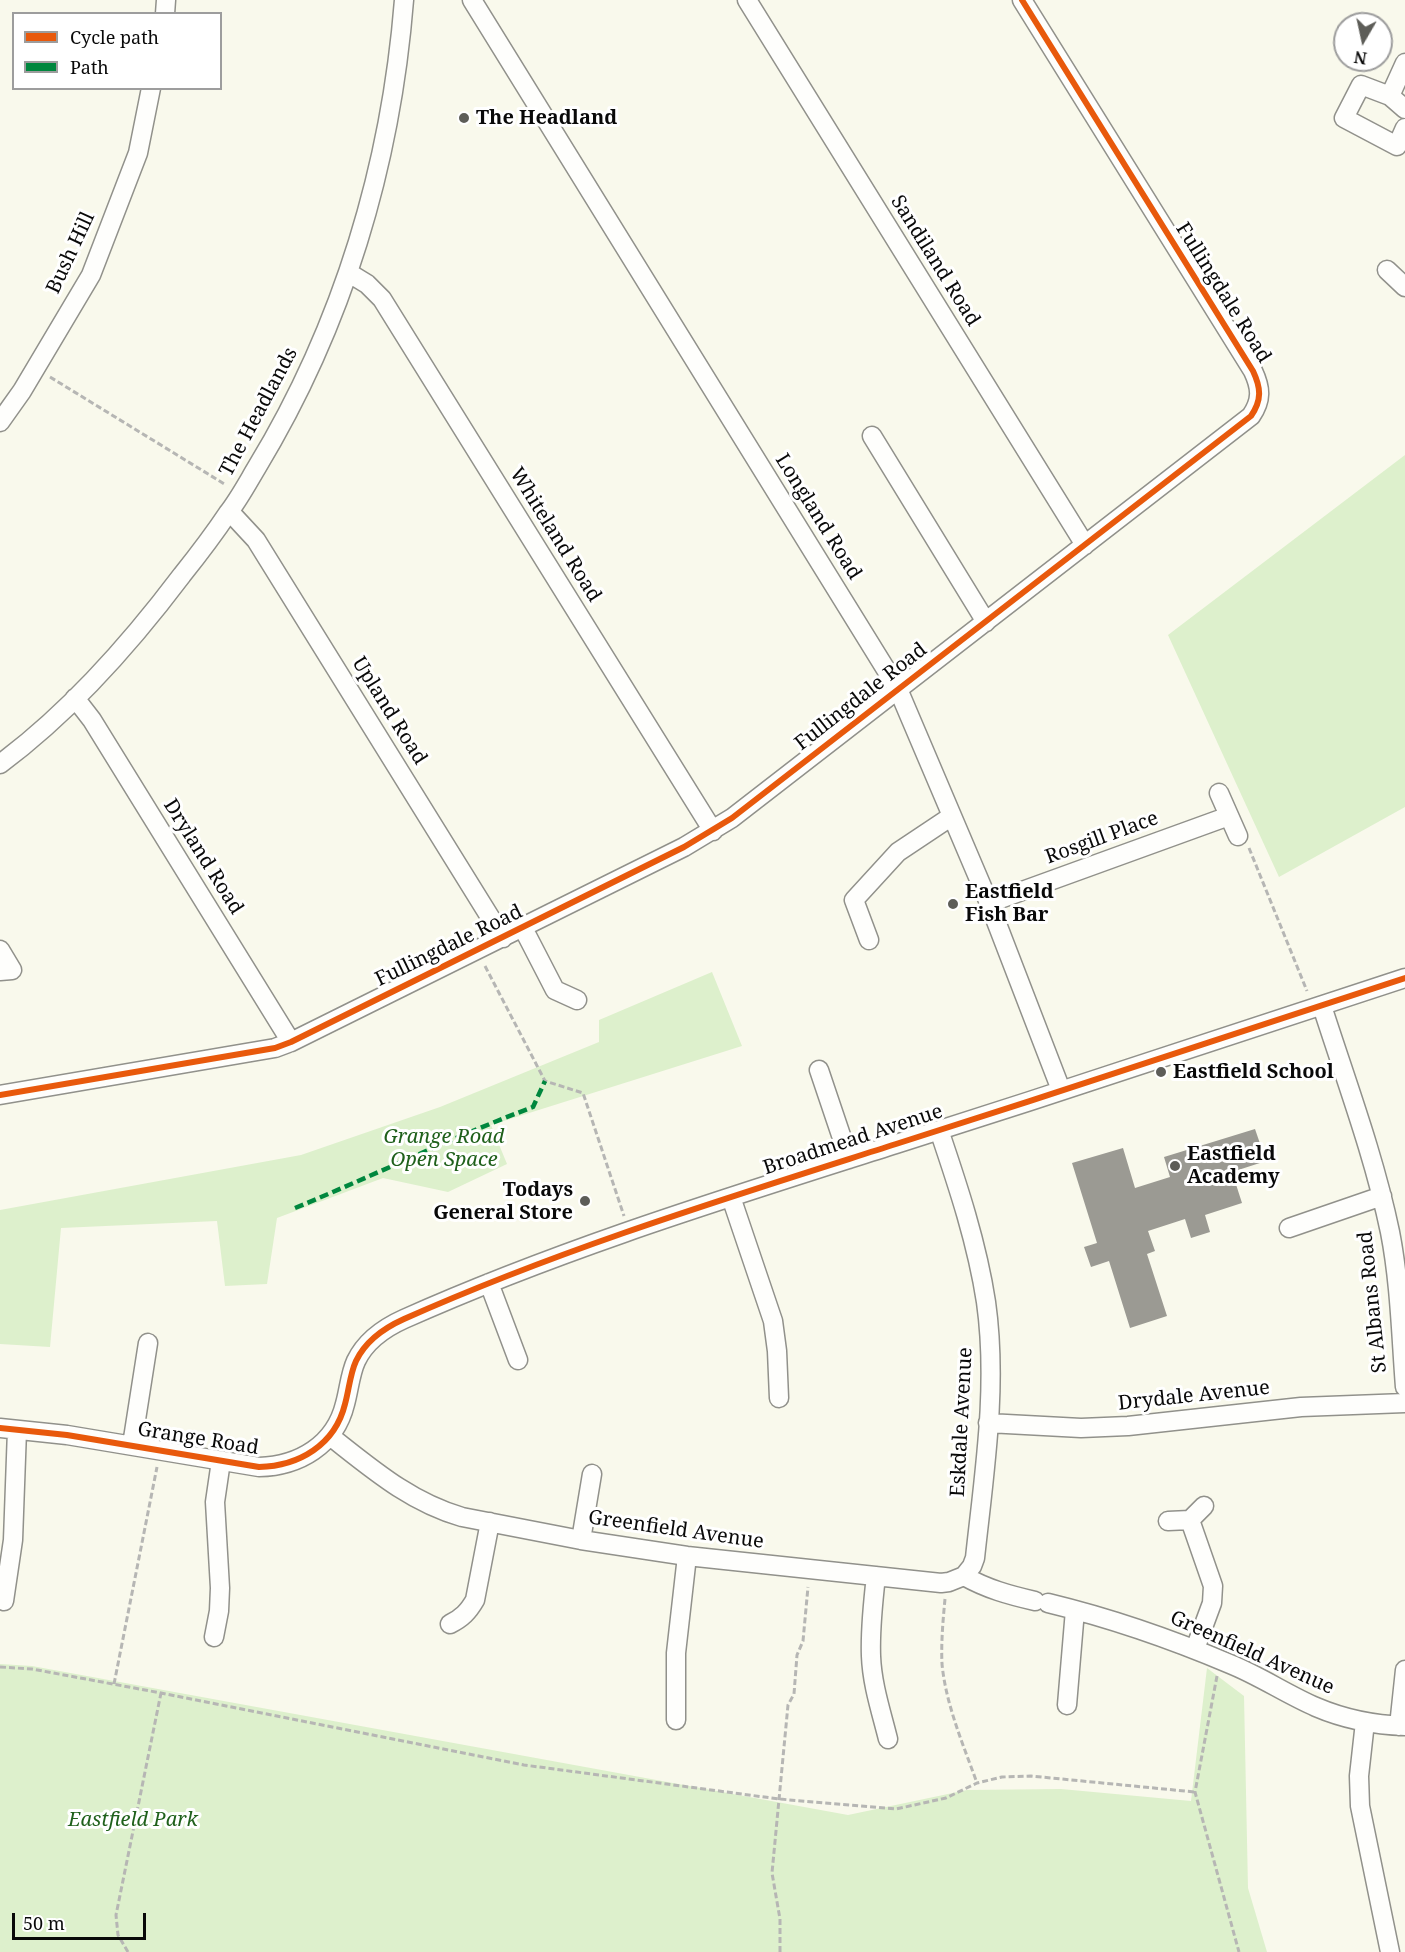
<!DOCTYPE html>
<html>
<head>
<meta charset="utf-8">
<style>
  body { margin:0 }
  #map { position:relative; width:1405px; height:1952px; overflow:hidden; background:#f9f9ec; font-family:"Noto Serif",serif }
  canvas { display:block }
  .legend { position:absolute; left:12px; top:12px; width:210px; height:78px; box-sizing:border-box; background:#fff; border:2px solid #9d9d9d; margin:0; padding:8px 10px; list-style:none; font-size:18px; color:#090909 }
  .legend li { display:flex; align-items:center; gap:12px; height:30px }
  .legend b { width:30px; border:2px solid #9d9d9d }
  .north { position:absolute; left:1333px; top:12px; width:60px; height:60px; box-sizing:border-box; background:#fff; border:2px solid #9d9d9d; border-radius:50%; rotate:189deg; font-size:16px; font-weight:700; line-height:24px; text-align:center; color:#090909 }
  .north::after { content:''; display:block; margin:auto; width:21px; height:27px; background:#5d5d58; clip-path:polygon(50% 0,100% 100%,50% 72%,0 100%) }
  .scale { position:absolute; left:12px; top:1913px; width:134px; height:27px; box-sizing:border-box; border:3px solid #090909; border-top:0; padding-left:8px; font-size:18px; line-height:21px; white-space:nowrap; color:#090909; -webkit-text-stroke:4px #fff; paint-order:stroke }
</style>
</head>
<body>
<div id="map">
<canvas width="1405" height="1952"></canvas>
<ul class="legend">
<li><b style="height:8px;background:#e8590c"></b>Cycle path</li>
<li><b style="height:8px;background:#00873e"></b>Path</li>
</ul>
<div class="north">N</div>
<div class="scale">50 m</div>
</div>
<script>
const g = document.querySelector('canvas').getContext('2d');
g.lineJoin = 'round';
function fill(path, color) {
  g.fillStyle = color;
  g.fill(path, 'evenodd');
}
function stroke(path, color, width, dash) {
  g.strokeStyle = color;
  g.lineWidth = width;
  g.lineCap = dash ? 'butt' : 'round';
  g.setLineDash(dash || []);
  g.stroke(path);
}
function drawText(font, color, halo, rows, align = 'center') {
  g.font = font + ' "Noto Serif",serif';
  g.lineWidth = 6;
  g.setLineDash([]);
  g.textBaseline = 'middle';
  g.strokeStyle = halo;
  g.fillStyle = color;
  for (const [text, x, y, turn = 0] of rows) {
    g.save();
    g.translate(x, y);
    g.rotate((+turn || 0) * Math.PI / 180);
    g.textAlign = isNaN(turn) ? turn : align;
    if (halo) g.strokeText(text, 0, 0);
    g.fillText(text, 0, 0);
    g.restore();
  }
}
fill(new Path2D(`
  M1405 455V807L1279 877 1168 635Z
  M712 972 742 1046 491 1125 507 1164 448 1192 383 1178 277 1218 267 1284 225 1286 217 1221 61 1228 50 1347 0 1344V1210L301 1155 440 1107 599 1042V1020Z
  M0 1664 32 1666 848 1815 967 1790 1061 1789 1191 1801 1207 1668 1244 1696 1248 1888 1267 1952H0Z`), '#ddf0cc');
fill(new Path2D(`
  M1255 1129 1266 1161 1232 1172 1242 1203 1205 1215 1210 1232 1191 1238 1185 1219 1148 1231 1155 1251 1147 1254 1167 1316 1130 1328 1109 1261 1091 1267 1084 1247 1097 1243 1072 1163 1123 1148 1135 1188 1170 1177 1164 1157Z`), '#9b9a93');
const minor = new Path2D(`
  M472 0 898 689 989 903 1061 1090
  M747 0 1085 545
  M165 14 166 0
  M1390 96 1405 63
  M1405 109 1390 96 1361 85 1344 118 1397 146 1405 128
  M1387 270 1405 287
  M349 273 367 284 382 299 713 831
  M0 422 22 391 91 275 138 153 151 88
  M872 436 986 622
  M230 512 256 540 503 938
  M75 698 92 720 291 1042
  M0 764C70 712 130 644 182 575 198 555 214 534 228 513 239 499 248 482 257 467 343 325 391 165 404 0
  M1219 793 1238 836
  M989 903 1229 816
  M523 928 555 990 577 1000
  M869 940 854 900 898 852 952 816
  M0 950 12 970 0 971
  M1322 1006C1346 1081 1374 1155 1390 1232 1400 1283 1401 1336 1405 1387
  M819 1070 849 1159
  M0 1095 275 1048 291 1042 684 847 732 818 1251 416C1262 400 1261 388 1253 371L1022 0
  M939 1130C958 1186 977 1243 986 1302 998 1387 984 1474 975 1558L972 1566 964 1576
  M731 1197 773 1321 777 1351 779 1398
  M1289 1228 1382 1196
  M489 1283 518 1360
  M988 1423 1081 1428 1128 1426 1301 1407 1405 1403
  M0 1428 67 1435 259 1467C299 1466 335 1445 345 1404 349 1390 350 1374 356 1361 366 1340 384 1328 404 1319 563 1248 730 1197 896 1144 1066 1090 1235 1034 1405 978
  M330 1436C372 1469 410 1502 462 1517L581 1540 687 1556 941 1583 949 1582 964 1576C987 1589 1009 1595 1035 1601
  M132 1445 148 1343
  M1190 1520 1213 1586 1212 1603 1195 1649
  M1168 1521 1190 1520 1204 1506
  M581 1540 592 1474
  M876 1576C873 1602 870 1629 871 1656 872 1684 881 1711 888 1739
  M4 1601 13 1540 17 1430
  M1048 1603C1110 1618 1171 1639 1230 1664 1260 1676 1286 1694 1316 1707 1344 1719 1375 1725 1405 1726
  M450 1624C462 1618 468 1612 475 1600L490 1522
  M214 1637 219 1611 220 1588 215 1502 221 1461
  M1067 1705 1075 1610
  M676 1720V1653L687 1556
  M1365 1722 1359 1776 1360 1806 1390 1952
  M1399 1726 1405 1670`);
stroke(minor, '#91918b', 21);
stroke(new Path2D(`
  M50 377 226 485
  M1249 848 1307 991
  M485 966 545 1081 583 1093 624 1216
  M945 1599C943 1620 941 1642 942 1664 946 1705 963 1744 977 1783
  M0 1667 32 1669 161 1693 524 1765 779 1799 896 1809 946 1798 977 1783 1002 1777 1031 1776 1195 1792
  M1217 1676 1195 1792 1239 1952
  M114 1684 157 1467
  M120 1814 136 1816
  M128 1952 118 1935 116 1915 161 1693
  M780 1952V1919L772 1873 788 1705 794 1694 797 1655 803 1641 808 1587`), '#b6b6b4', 3, [6, 3]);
stroke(minor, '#fefefc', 18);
stroke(new Path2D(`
  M295 1208C375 1175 453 1137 533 1107L545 1081`), '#00873e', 4.5, [9, 4.5]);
stroke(new Path2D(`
  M0 1095 275 1048 291 1042 684 847 732 818 1251 416C1262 400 1261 388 1253 371L1022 0
  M0 1428 67 1435 259 1467C299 1466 335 1445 345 1404 349 1390 350 1374 356 1361 366 1340 384 1328 404 1319 563 1248 730 1197 896 1144 1066 1090 1235 1034 1405 978`), '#e8590c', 6);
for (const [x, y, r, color] of [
  [464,118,6,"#5d5d58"],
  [953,904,6,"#5d5d58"],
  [1161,1072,6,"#5d5d58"],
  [1175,1166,6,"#5d5d58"],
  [585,1201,6,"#5d5d58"]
]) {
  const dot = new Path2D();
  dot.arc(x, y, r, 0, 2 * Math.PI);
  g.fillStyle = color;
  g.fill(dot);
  stroke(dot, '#fff', 2);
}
drawText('bold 20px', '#090909', '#fff', [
  ["The Headland",476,118],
  ["Eastfield",965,892],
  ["Fish Bar",965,915],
  ["Eastfield School",1173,1072],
  ["Eastfield",1187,1154],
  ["Academy",1187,1177],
  ["Todays",573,1190,"right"],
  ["General Store",573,1213,"right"]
], 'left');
drawText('20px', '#090909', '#fff', [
  ["Bush Hill",71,253,-65],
  ["Sandiland Road",935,261,58],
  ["Fullingdale Road",1223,293,58],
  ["The Headlands",259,412,-62],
  ["Longland Road",818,517,58],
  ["Whiteland Road",555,535,58],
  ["Fullingdale Road",861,697,-38],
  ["Upland Road",389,711,58],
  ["Rosgill Place",1102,838,-20],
  ["Dryland Road",203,857,58],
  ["Fullingdale Road",449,946,-26],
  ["Broadmead Avenue",853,1140,-18],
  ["St Albans Road",1373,1302,-96],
  ["Drydale Avenue",1194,1396,-6],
  ["Eskdale Avenue",962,1422,-87],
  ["Grange Road",198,1439,9],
  ["Greenfield Avenue",676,1530,8],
  ["Greenfield Avenue",1252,1653,24]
]);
drawText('italic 20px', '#1f601b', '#fff', [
  ["Grange Road",444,1137],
  ["Open Space",444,1160],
  ["Eastfield Park",133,1820]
]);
</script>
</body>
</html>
